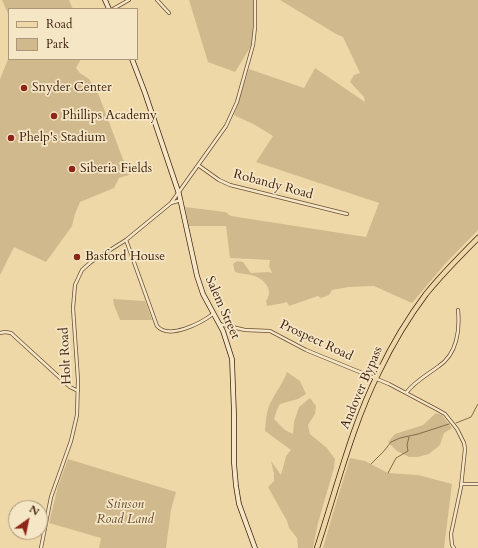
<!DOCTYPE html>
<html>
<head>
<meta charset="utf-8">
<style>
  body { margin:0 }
  #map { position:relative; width:478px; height:548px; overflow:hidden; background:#efd8a8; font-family:Cardo,serif }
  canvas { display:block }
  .legend { position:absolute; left:8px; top:8px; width:130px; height:52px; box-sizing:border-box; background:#f5e6c6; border:1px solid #ac977d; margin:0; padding:5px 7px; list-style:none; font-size:12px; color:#3f210f }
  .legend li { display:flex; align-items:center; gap:8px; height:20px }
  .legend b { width:20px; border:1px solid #ac977d }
  .north { position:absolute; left:8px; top:500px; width:40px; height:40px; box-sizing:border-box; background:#f5e6c6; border:1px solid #ac977d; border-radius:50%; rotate:33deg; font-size:11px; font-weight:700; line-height:16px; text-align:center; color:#3f210f }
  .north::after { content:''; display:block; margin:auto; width:14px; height:18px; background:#8f2418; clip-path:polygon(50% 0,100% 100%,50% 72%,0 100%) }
</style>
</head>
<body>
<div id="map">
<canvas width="478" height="548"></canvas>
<ul class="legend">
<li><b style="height:5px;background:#efd8a8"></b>Road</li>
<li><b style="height:11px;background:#d1b98e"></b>Park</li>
</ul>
<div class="north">N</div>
</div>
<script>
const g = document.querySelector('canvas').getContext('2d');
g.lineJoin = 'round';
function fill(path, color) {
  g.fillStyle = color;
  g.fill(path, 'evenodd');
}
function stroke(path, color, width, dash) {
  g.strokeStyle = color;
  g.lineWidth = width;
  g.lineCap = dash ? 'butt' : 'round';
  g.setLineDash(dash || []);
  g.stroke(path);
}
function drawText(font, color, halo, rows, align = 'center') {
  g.font = font + ' Cardo,serif';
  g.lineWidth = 3.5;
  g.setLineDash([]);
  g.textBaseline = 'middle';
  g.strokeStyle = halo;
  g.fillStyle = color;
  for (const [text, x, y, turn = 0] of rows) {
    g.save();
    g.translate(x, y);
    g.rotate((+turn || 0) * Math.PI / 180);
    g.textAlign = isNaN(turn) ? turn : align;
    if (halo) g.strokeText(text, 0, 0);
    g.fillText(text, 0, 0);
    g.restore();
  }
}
fill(new Path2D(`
  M2 0H69L73 9H9V16Z
  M189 0H255L254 34 251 46 235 72 208 62Z
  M280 0H478V230L445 264 412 303 374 286 349 287 332 290 329 295 321 298 318 296 289 306 287 302 284 303 267 306 266 301C273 292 267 282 257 277 251 274 242 274 235 272L233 264 237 261 243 262 251 273 268 272 272 273 269 266 270 260 230 258 226 226H189L185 207 225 212 231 216 366 237 379 203 256 162 273 136 255 125 234 115 249 69 304 88 315 68 365 102 364 97 350 82 354 75 360 73 343 37 336 34Z
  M9 57V59H81L76 68 80 73 89 79 98 93 129 175 119 178 114 188 80 202 75 214 72 226 46 262 14 247 0 275V79Z
  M113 299 145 301 152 320H120L114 305Z
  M287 372 300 381 306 394 298 399 280 404 277 410 274 419 285 430 293 434 294 422 299 407 310 398 316 406 315 414 308 425 310 434 327 448 335 459 334 468 318 523 313 548H298L297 538 289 528 287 521 268 487 274 481V474L271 461 281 475 286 456 291 450 265 431C266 421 266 409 272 400 277 390 283 383 287 372Z
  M436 413 442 415 452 428 444 433 440 445 429 454 418 457H409L397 451 388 442 395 434 423 425Z
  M350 458 365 461 388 473 418 475 452 484 444 548H323L333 513Z
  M68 459 176 492 171 510 166 548H99L101 538 49 523 58 486Z`), '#d1b98e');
stroke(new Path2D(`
  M456 423 471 417 478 404
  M371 464 384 451 391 442 400 438 418 434 449 424
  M388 473 396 458 408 451 407 445 409 437`), '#856a4c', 1);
const street = new Path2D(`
  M157 0 169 13
  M113 9 129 0
  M198 165 219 180 230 185 347 214
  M171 203 226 126 237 102 253 45 255 27V0
  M126 240 157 326C169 340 201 323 213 314
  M219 324 245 330 270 331 306 350 389 384 438 410 445 414 457 429 464 443 465 449 461 487 451 534 452 545 454 548
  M0 333 5 332 11 333 70 387 78 391
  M406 393C415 381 427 375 439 366 457 354 460 330 458 310
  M461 484H478
  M41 548 51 497 71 441 77 415 78 380 73 308 75 285 82 270 91 262 126 240 171 203 181 200`);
const secondary = new Path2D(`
  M105 0 109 9
  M132 59 145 93 179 194 197 276 203 294 223 331 232 359 234 414V463L236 486 239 504 255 548`);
const primary = new Path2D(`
  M317 548C336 491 352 425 379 372 392 345 408 318 426 294 442 274 460 256 478 238`);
stroke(street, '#6b4f35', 4);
stroke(secondary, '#3f210f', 5.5);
stroke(primary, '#3f210f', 6);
stroke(street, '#f5e6c6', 2.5);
stroke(secondary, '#f5e6c6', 4);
stroke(primary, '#efd8a8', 4.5);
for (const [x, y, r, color] of [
  [24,88,4,"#8f2418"],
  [54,116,4,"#8f2418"],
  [11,138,4,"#8f2418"],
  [72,169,4,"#8f2418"],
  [77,257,4,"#8f2418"]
]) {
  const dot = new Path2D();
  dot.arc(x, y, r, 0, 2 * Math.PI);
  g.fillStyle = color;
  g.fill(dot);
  stroke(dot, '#f5e6c6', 1.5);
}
drawText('13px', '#3f210f', '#f5e6c6', [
  ["Snyder Center",32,88],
  ["Phillips Academy",62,116],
  ["Phelp's Stadium",19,138],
  ["Siberia Fields",80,169],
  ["Basford House",85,257]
], 'left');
drawText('13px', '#3f210f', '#f5e6c6', [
  ["Robandy Road",273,185,15],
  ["Salem Street",222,308,66],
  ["Prospect Road",316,341,25],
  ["Holt Road",66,356,-93],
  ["Andover Bypass",362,388,-67]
]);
drawText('italic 13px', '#64472f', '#f5e6c6', [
  ["Stinson",125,505],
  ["Road Land",125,520]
]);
</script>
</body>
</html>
